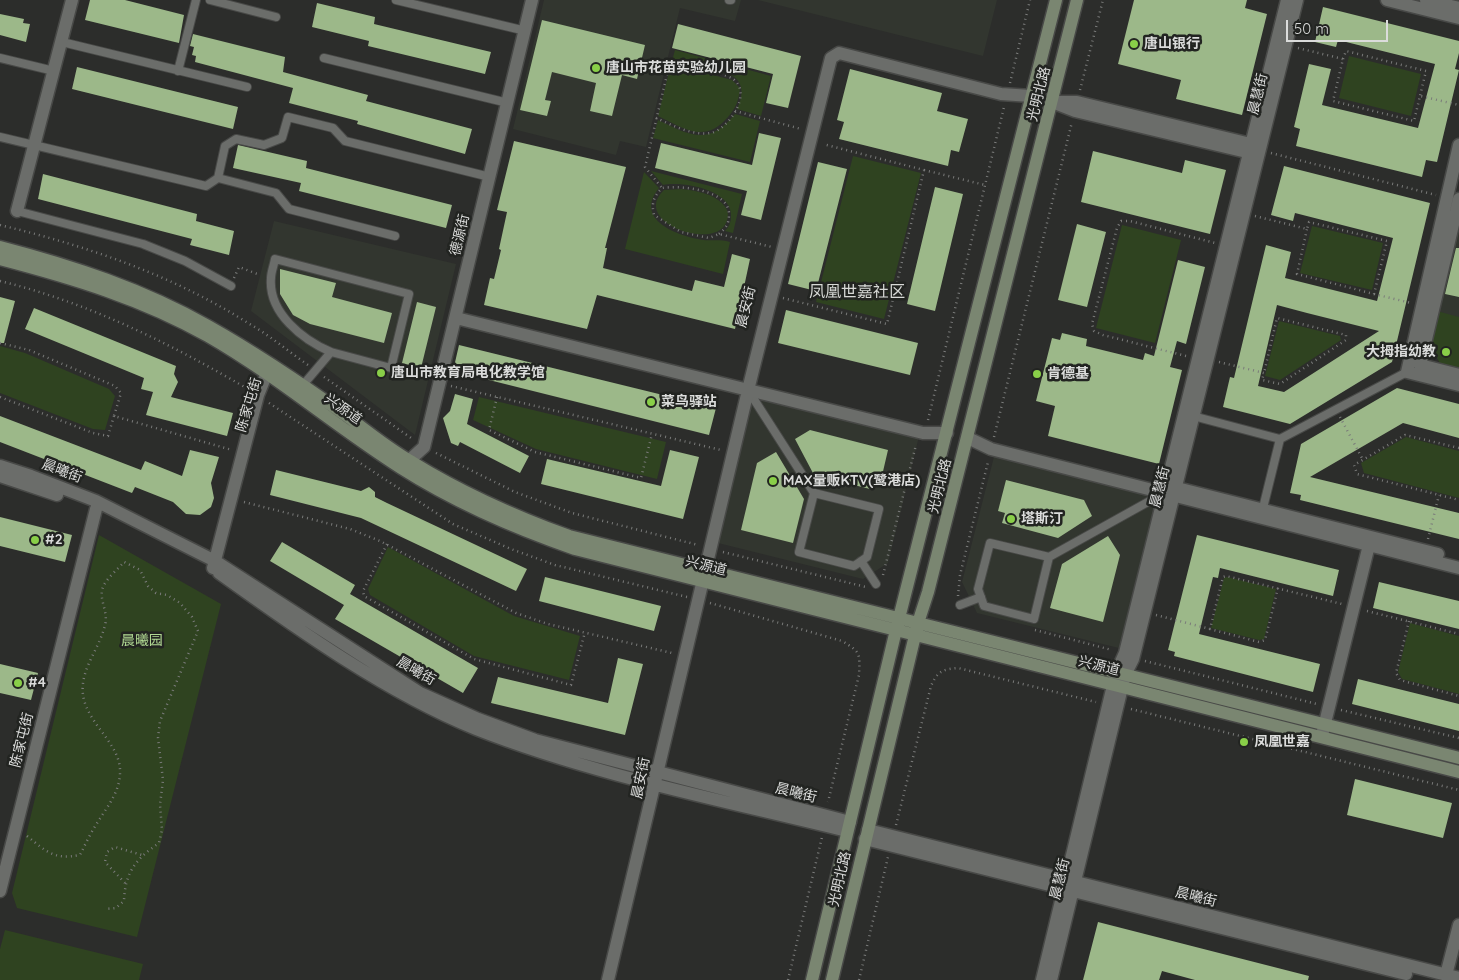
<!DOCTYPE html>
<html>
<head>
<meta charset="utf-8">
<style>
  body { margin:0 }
  #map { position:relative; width:1459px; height:980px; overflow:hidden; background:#2c2d2b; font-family:Quicksand,sans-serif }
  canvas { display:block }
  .scale { position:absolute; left:1286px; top:20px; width:102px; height:22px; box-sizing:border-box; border:2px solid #dbdcdb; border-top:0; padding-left:6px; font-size:15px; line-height:18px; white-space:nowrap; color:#dbdcdb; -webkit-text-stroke:4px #222421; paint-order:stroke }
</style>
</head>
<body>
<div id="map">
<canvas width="1459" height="980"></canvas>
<div class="scale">50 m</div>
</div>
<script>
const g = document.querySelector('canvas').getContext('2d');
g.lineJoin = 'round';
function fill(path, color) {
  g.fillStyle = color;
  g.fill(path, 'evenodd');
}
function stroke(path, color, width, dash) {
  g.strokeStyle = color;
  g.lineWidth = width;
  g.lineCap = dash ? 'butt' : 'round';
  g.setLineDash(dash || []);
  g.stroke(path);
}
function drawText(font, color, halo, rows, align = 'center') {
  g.font = font + ' Quicksand,"Noto Sans SC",sans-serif';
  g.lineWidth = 5;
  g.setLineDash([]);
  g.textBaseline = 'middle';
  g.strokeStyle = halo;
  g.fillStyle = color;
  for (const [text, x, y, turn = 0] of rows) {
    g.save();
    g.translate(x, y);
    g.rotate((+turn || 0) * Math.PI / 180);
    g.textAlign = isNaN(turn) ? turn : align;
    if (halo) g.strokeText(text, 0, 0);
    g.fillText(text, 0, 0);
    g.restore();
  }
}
fill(new Path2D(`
  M544 0H741L735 21 680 8 646 147 620 141 616 155 513 129Z
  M758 0H997L983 56Z
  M1459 216V371L1426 338Z
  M274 221 456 264 415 435 251 311Z
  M746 385 921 428 888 563 863 579 710 541Z
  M997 445 1171 490 1131 651 977 613 962 582Z`), '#32362f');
fill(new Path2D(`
  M675 50 771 76 761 116 737 109C742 99 745 85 734 77 725 71 684 64 672 61Z
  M1349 56 1421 74 1411 116 1339 98Z
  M671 64 732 80 740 88C739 100 736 108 728 117 705 144 685 129 658 116Z
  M735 114 760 121 750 162 653 138 658 120C691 136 709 146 735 114Z
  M853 156 921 173 884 319 816 302Z
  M651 171 742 194 733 233 725 231C729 227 731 222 731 217 733 190 683 181 663 185Z
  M644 172 659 188C633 220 678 236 703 240 713 241 720 239 730 242L723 274 625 249Z
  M682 189C697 191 717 194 726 208 729 213 728 219 726 223 714 251 630 222 664 190Z
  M1122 225 1181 240 1155 343 1096 328Z
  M1312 226 1383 243 1372 290 1300 273Z
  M1433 310 1459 317V371L1442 367 1426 338Z
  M1279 321 1340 336 1341 340 1280 380 1265 376Z
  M0 346 25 353 109 389 115 396 105 430 93 429 0 393Z
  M479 397 666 442 657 479 536 449 473 420Z
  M1406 437 1459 451V498L1364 473 1361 463Z
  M99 535 221 604 137 937 17 908 12 893Z
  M388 547 514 616 580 636 569 680 474 656 370 595 368 589Z
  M1227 577 1276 589 1264 639 1259 640 1211 628 1224 578Z
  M1410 623 1459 636V694L1402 679 1398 672Z
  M5 930 143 964 139 980H0V949Z`), '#2f4320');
fill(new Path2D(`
  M90 0H125L184 15 179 43 85 20Z
  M1134 0H1247L1245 8 1267 14 1242 115 1176 99 1181 80 1118 64Z
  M317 3 375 17 374 24 491 52 485 74 368 46 369 41 312 27Z
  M1323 7 1459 41V53L1455 69 1459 70 1437 162 1426 160 1422 177 1296 146 1300 129 1294 127 1309 64 1331 69 1322 105 1418 128 1435 64 1338 40 1336 47 1315 42Z
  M0 14 24 19 23 23 30 24 26 42 0 35Z
  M542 20 645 45 637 79 622 75 612 116 590 111 596 83 552 72 545 100 551 101 547 116 520 110Z
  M678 24 801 56 788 108 766 103 773 74 672 48Z
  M193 34 285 57 283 72 368 95 366 101 472 129 465 154 357 124 358 121 289 103 293 88 195 62 196 56 192 55 194 47 190 46Z
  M77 67 238 107 233 129 72 89Z
  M850 69 942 93 937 111 968 119 959 152 951 150 948 166 839 139 844 122 837 120Z
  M759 133 781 138 761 220 741 215 747 191 655 168 661 143 752 165Z
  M514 141 626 167 605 248H607L603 268 692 291 695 280 724 287 732 254 750 259 735 329 597 295 587 329 484 305 490 278 494 279 501 250 499 249 507 212 497 210Z
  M238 145 307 161 306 168 452 205 446 228 299 191 301 183 233 168Z
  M1093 151 1182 173 1185 160 1226 170 1210 234 1081 202Z
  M818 162 847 169 816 291 788 284Z
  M1284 166 1430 203 1392 362 1290 424 1223 407 1230 377 1234 378 1266 245 1291 252 1285 278 1377 301 1393 238 1295 213 1293 221 1271 215ZM1277 305 1307 313 1379 331 1284 392 1258 386Z
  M43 174 197 214 196 221 234 231 229 255 190 245 192 239 38 199Z
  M935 187 963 194 935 311 907 304Z
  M1077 224 1106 232 1087 307 1058 300Z
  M1456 248H1459V297L1445 294Z
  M1178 260 1205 267 1186 344 1177 341 1170 367 1182 370 1159 464 1048 436 1055 406 1036 401 1052 338 1060 340 1062 333 1087 339 1086 346 1143 360 1145 353 1154 356Z
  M280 269 336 283 332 297 392 313 384 343 310 324 293 315 280 294Z
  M0 297 15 301 4 343H0Z
  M417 302 436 307 421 368 402 363Z
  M34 308 176 366 174 374 178 382 171 397 233 413 227 436 146 415 153 392 141 389 144 378 25 329Z
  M786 310 918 343 910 375 778 343Z
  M459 345 716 408 709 435 453 371Z
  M1397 388 1459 404V438L1403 423 1310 477 1459 513V539L1300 500 1301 495 1290 493 1301 444Z
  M455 394 473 399 467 424 529 456 520 473 460 442 458 446 451 443 443 418 450 411Z
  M0 416 141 470 145 461 182 476 190 450 219 457 211 483 214 498 211 507 200 515 186 514 173 502 135 487 132 493 0 442Z
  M810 430 888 450 881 480 873 479 870 489 814 475 795 439Z
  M670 450 699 457 683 519 541 484 547 459 661 486Z
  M776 452 804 499 793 543 741 530 757 463Z
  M276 470 361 491 369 487 375 492V497L387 503 527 569 516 591 361 518 270 495Z
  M1006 480 1084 500 1092 516 1058 538 1002 523 1005 513 998 511Z
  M0 517 72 535 65 562 0 546Z
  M1197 535 1339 570 1333 596 1220 568 1218 578 1213 577 1199 634 1320 664 1313 692 1174 656 1175 652 1168 650Z
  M1108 536 1120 555 1103 622 1050 608 1062 564Z
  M282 542 355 585 350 594 478 668 463 693 335 619 344 605 270 561Z
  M545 577 661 606 654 631 539 601Z
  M1379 582 1459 601V629L1373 608Z
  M618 658 643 664 625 735 491 703 498 677 608 703Z
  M0 664 38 673 31 700 0 693Z
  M1358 679 1459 704V731L1352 704Z
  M1355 779 1452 803 1443 838 1347 815Z
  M1098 922 1309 976 1308 980H1195L1162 971 1159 980H1083Z`), '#9cb889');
const lane = new Path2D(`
  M210 0 276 17
  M396 0 526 31
  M729 0H731
  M62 42 247 87
  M0 58 54 71
  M324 58 508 103
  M178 71 196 0
  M0 137 206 186 218 178 225 146 236 139 264 145 282 138 288 117 333 128 345 141 490 177
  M218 178 276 193 289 209 395 236
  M17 211 143 244 185 261 231 286
  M303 385 331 352 391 368 409 294 275 259C274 265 271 272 271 278 268 313 303 340 331 352
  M748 390 814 493 799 552 854 566 867 557 879 509 814 493
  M1193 416 1280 439 1407 372
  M1262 512 1280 439
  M1049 557 1034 619 984 606 978 589 990 543 1049 557 1164 493
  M861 561 876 584
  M960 605 981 597`);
const street = new Path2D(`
  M1387 0 1459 18
  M1426 0 1459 8
  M1052 102H1077L1259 146
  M1057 104 1075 111 1255 154
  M1459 145 1407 372 1459 385
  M1459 199 1420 365 1459 375
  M17 211 72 0
  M456 318 923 433H947
  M968 438 991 449 1459 568
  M0 466 31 476 96 501 215 561 420 693 478 719 535 740 850 822
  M403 466 424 447 532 0
  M0 476 57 495
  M1169 486 1438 554
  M213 568 258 395 267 373 275 370
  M219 573C297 629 387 693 476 729 593 775 726 801 847 831
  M1322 735 1369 545
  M868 830 1459 978
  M865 839 1406 974
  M0 891 96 509
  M1446 975 1459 925
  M608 980 750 382 831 58 839 53 1001 94 1031 96
  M1042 980 1116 673 1125 653 1287 0
  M1051 980 1125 675 1133 659 1297 0`);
const secondary = new Path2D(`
  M0 247C73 266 142 289 208 326 256 353 302 384 347 416 368 432 389 449 412 462 462 493 514 516 569 536L1459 758
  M0 259C73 278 142 299 208 336 276 375 335 426 401 468 456 503 514 528 575 549L1459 772
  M812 980 896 630 1056 0
  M832 980 918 623 928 592 1077 0`);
stroke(lane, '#484947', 10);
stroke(street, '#484947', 15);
stroke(secondary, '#484947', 15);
stroke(new Path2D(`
  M1298 48 1343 59 1333 101 1414 121 1420 96 1459 105
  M1343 59 1346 51 1426 71 1420 96
  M1010 83 1030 0
  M1080 90 1103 0
  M735 111 801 129
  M656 118C672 125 692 136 711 133 729 129 753 93 733 79 725 73 683 65 670 62L645 167 662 188
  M1271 153 1436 195
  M924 170 985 185
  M1255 216 1307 229 1309 222 1387 241 1374 294 1297 274 1307 229
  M0 225C87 246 172 275 248 323 269 335 288 351 308 365
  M719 234C726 228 729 224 729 214 729 190 681 185 662 188 654 196 651 203 654 215L681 232 709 238 719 234 772 247
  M234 278 239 267 260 275
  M0 281C89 303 169 343 248 389
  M1374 294 1411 303
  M783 298 887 324 924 170 823 144
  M0 343 29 350 115 386 121 393 114 416 232 450
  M1186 356 1103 335 1094 331 1092 324 1117 228 1121 221H1130L1215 243
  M1219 362 1264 373 1262 380 1280 384 1346 340V335L1277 318 1264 373
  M324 377 414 440
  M451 386 721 450
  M0 397 93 433 108 436 114 416
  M497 397 489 430 535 452 641 478 652 434
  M269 403 453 524 511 549 555 565 687 597
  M1340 417 1363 460
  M928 420 1004 107
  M994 437 1072 122
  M1459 448 1405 435 1354 465 1357 474 1459 500
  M436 453 515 492 572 513 698 545
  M244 502 350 529 380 541 516 613 548 624 672 653
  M1428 539 1439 495
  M387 544 363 591 364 596 474 659 571 685 585 632
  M723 552 866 587
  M883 575 916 445
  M1278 588 1265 640 1259 642 1210 629 1223 577 1226 576 1342 604
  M958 596 960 575 988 462
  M710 603 842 641C861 652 860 654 859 675L828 802
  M1367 611 1459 634
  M1156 615 1210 629
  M1409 621 1396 673 1400 680 1459 696
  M1035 630 1112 650
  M1145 661 1317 704
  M1131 709 1459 790
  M1341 710 1459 738
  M896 825 931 686C937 672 942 669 958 668L1096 702
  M27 836C47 852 54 860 80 855 85 845 90 834 96 825 106 808 119 794 120 774 122 746 91 727 84 700 77 672 99 651 105 625 109 611 97 598 104 585 108 577 118 569 124 562L140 570 148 586 156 593 167 595 180 603 192 617 198 631 160 721 158 738 163 780 160 805 162 830 159 843C136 859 125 872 124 901L116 908 105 909
  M125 883 105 862 107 852 115 847 142 855
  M788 980 822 837
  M859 980 888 857`), '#7a7b7a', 2.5, [1, 4]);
stroke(lane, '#6b6d6a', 8);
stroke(street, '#6b6d6a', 12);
stroke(secondary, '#7a8671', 12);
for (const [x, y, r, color] of [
  [1134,44,5,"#89cf48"],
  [596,68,5,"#89cf48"],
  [1446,352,5,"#89cf48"],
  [381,373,5,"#89cf48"],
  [1037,374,5,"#89cf48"],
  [651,402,5,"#89cf48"],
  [773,481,5,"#89cf48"],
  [1011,519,5,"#89cf48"],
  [35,540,5,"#89cf48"],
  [18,683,5,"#89cf48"],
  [1244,742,5,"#89cf48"]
]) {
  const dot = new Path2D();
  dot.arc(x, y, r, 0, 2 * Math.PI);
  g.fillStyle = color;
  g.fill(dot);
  stroke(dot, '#222421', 2);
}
drawText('bold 14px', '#dbdcdb', '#222421', [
  ["唐山银行",1144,44],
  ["唐山市花苗实验幼儿园",606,68],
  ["大拇指幼教",1436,352,"right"],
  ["唐山市教育局电化教学馆",391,373],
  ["肯德基",1047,374],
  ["菜鸟驿站",661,402],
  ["MAX量贩KTV(鹭港店)",783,481],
  ["塔斯汀",1021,519],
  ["#2",45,540],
  ["#4",28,683],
  ["凤凰世嘉",1254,742]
], 'left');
drawText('14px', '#dbdcdb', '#222421', [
  ["光明北路",1039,94,-76],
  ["晨慧街",1258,94,-76],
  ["德源街",460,235,-77],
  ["晨安街",746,307,-76],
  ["陈家屯街",249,405,-73],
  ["兴源道",343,409,35],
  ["晨曦街",62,471,21],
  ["光明北路",940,486,-76],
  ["晨慧街",1160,487,-76],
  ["兴源道",706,566,14],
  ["兴源道",1099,666,14],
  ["晨曦街",416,671,30],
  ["陈家屯街",22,740,-76],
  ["晨安街",641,778,-79],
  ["晨曦街",796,793,14],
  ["光明北路",840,879,-77],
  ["晨慧街",1060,879,-76],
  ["晨曦街",1196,897,14]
]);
drawText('14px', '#b0d892', '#222421', [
  ["晨曦园",142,641]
]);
drawText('16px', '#d7d9d6', '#222421', [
  ["凤凰世嘉社区",857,292]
]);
</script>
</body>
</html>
